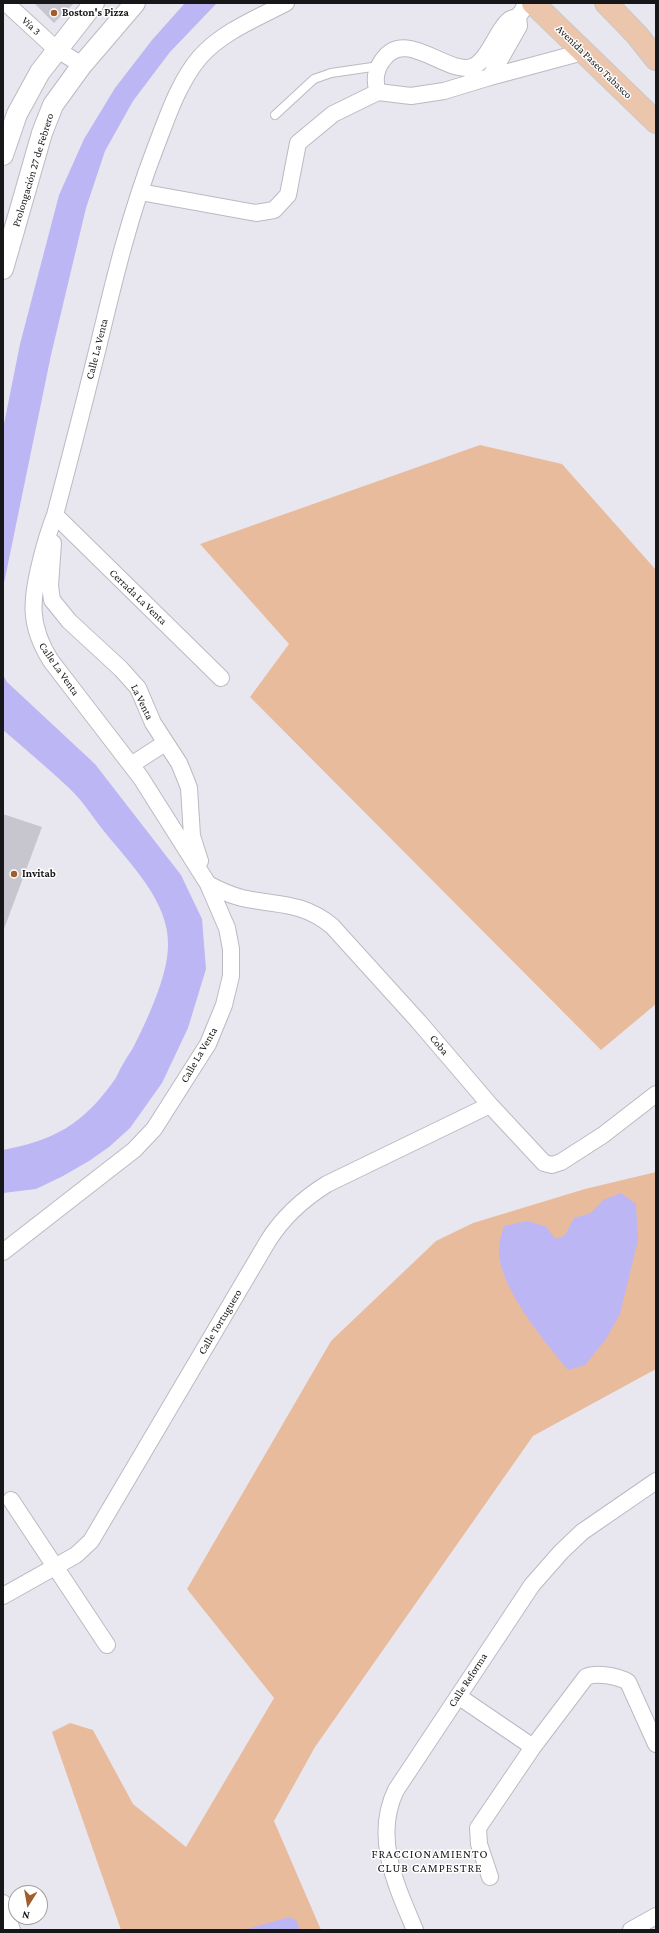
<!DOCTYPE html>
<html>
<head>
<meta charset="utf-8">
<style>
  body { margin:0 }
  #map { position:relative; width:659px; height:1933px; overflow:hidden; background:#e8e7ef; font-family:"Crimson Pro",serif }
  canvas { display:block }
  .frame { position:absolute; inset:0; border:4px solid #171719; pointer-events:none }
  .north { position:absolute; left:8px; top:1885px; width:40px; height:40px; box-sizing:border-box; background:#fff; border:1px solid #a2a2a3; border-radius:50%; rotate:191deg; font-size:11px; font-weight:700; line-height:16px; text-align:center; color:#171719 }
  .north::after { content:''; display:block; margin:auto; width:14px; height:18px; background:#a15e2c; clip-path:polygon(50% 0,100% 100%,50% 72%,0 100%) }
</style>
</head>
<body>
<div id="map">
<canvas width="659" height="1933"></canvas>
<div class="frame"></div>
<div class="north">N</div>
</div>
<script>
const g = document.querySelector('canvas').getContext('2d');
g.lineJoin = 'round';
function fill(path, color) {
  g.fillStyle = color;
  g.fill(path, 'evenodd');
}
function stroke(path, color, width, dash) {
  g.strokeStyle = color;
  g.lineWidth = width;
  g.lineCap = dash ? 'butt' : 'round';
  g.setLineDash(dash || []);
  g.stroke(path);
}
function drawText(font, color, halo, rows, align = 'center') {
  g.font = font + ' "Crimson Pro",serif';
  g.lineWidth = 3;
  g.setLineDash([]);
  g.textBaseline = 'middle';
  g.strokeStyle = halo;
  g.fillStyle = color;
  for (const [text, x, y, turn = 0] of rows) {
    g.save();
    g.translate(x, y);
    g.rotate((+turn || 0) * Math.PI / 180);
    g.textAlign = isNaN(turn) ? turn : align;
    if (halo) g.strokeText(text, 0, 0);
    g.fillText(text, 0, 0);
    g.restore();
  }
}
fill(new Path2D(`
  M480 445 562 464 656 570V1004L601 1050 250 697 289 644 200 544Z
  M656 1172V1369L533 1436 315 1747 274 1821 321 1930H121L52 1732 70 1723 93 1730 133 1804 186 1847 274 1698 187 1589 331 1341 436 1241 473 1223 585 1189Z`), '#e9bb9d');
fill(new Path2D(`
  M185 3H217L170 52 133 101 105 151 86 208 51 355 3 588V429L20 344 59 195 84 139 115 88 152 40Z
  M3 675 7 682 95 764 181 875 202 919 206 969 188 1028 162 1083 130 1128 109 1147 89 1161 63 1176 36 1189 3 1193V1150C54 1140 82 1125 113 1082 117 1077 119 1070 123 1064 126 1058 131 1052 134 1046 148 1018 167 977 168 947 170 901 129 863 103 830 92 816 82 800 69 788 48 768 25 749 3 730Z
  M621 1193 636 1204 638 1240 620 1314 606 1339 585 1365 568 1370C545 1342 496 1284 499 1247 499 1241 502 1233 504 1226L527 1221 545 1226 556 1239 565 1235 574 1218 591 1213 603 1200Z
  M289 1917 296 1920 300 1930H244Z`), '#bdb6f4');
fill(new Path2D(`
  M34 3H74L54 23Z
  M3 814 42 827 4 929H3Z`), '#c7c6ce');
const service = new Path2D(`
  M275 115 314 79 331 73 379 66`);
const minor = new Path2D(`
  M6 3 56 49 82 65
  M490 77 519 26 518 16
  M378 92C374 81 375 71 382 61 405 26 446 75 472 67 488 61 496 32 508 21 510 18 516 18 518 16 522 13 524 7 527 3
  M140 192 256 213 274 210 288 195 298 143 333 114 378 92 411 96 444 91 490 77 583 52
  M55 515 221 678
  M53 543 50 586 52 600 69 621 121 669 138 688 153 723 179 763 186 780 189 788 192 836 200 861
  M131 765 165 743
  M208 884C219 890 230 895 242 898 278 906 301 901 332 926L419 1022 490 1105 544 1163 552 1165 561 1162 603 1135 656 1094
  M3 1252 134 1150 154 1129 208 1044 224 1005 231 976V949L227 928 208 884 141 778 51 661C28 625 31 599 41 560 45 544 49 530 55 515 70 458 85 400 99 343 115 276 130 214 155 149 167 118 178 83 200 57 222 32 257 18 286 3
  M11 1500 107 1645
  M3 1596 76 1555 91 1541 268 1241C283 1217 303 1199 327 1184L490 1105
  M458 1696 533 1747
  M490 1877 479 1844 478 1828 533 1747 586 1677C596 1672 618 1676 628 1682L656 1744
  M3 1903 12 1930
  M415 1930C396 1885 373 1837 396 1790L532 1585 561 1552 582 1532 656 1481
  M631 1930 656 1916`);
const tertiary = new Path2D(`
  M3 155 17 114 40 72 94 3
  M3 269 42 133 53 105 82 65 135 3`);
const primary = new Path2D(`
  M533 3 656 122
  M606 3 637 35 656 59`);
stroke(service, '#babac2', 10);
stroke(minor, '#babac2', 18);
stroke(tertiary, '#babac2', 22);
stroke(primary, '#c7c7c8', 24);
stroke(service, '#fff', 8);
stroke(minor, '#fff', 16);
stroke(tertiary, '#fff', 20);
stroke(primary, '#ecc6ac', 22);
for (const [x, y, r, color] of [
  [54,13,4,"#a15e2c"],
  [14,874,4,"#a15e2c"]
]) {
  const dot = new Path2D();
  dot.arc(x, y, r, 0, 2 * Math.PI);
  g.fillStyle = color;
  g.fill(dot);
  stroke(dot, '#fff', 1.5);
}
drawText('bold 11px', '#171719', '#fff', [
  ["Boston's Pizza",62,13],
  ["Invitab",22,874]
], 'left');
drawText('11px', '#171719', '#fff', [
  ["Vía 3",31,26,43],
  ["Avenida Paseo Tabasco",594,62,44],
  ["Prolongación 27 de Febrero",33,170,-73],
  ["Calle La Venta",97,349,-76],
  ["Cerrada La Venta",138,597,44],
  ["Calle La Venta",59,669,55],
  ["La Venta",142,702,64],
  ["Coba",439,1045,50],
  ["Calle La Venta",199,1055,-60],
  ["Calle Tortuguero",220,1322,-59],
  ["Calle Reforma",468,1680,-57]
]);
g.letterSpacing = '1px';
drawText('12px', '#171719', '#fff', [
  ["FRACCIONAMIENTO",430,1854],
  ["CLUB CAMPESTRE",430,1868]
]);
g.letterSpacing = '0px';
</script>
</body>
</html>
